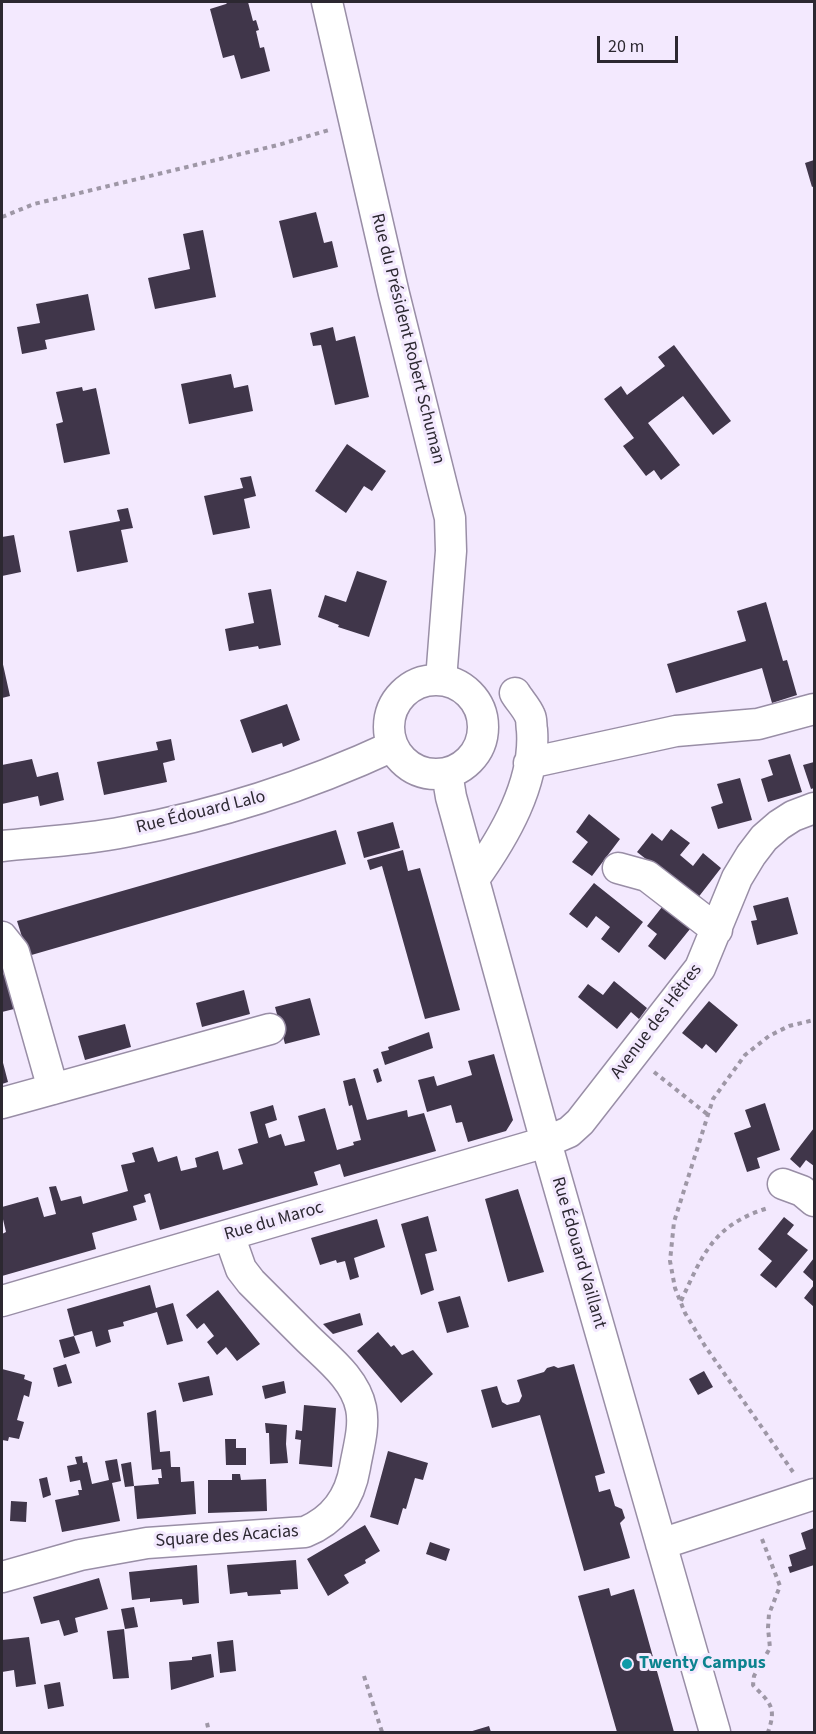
<!DOCTYPE html>
<html>
<head>
<meta charset="utf-8">
<style>
  body { margin:0 }
  #map { position:relative; width:816px; height:1734px; overflow:hidden; background:#f3e9fe; font-family:"Source Sans 3",sans-serif }
  canvas { display:block }
  .frame { position:absolute; inset:0; border:3px solid #2c2831; pointer-events:none }
  .scale { position:absolute; left:597px; top:36px; width:81px; height:27px; box-sizing:border-box; border:3px solid #2c2831; border-top:0; padding-left:8px; font-size:18px; line-height:21px; white-space:nowrap; color:#2c2831; -webkit-text-stroke:4px #f3e9fe; paint-order:stroke }
</style>
</head>
<body>
<div id="map">
<canvas width="816" height="1734"></canvas>
<div class="frame"></div>
<div class="scale">20 m</div>
</div>
<script>
const g = document.querySelector('canvas').getContext('2d');
g.lineJoin = 'round';
function fill(path, color) {
  g.fillStyle = color;
  g.fill(path, 'evenodd');
}
function stroke(path, color, width, dash) {
  g.strokeStyle = color;
  g.lineWidth = width;
  g.lineCap = dash ? 'butt' : 'round';
  g.setLineDash(dash || []);
  g.stroke(path);
}
function drawText(font, color, halo, rows, align = 'center') {
  g.font = font + ' "Source Sans 3",sans-serif';
  g.lineWidth = 6;
  g.setLineDash([]);
  g.textBaseline = 'middle';
  g.strokeStyle = halo;
  g.fillStyle = color;
  for (const [text, x, y, turn = 0] of rows) {
    g.save();
    g.translate(x, y);
    g.rotate((+turn || 0) * Math.PI / 180);
    g.textAlign = isNaN(turn) ? turn : align;
    if (halo) g.strokeText(text, 0, 0);
    g.fillText(text, 0, 0);
    g.restore();
  }
}
fill(new Path2D(`
  M228 2H248L253 21 256 20 259 30 256 31 260 48 264 47 270 71 241 79 234 55 223 58 210 9 226 4Z
  M814 160V186L812 187 805 163Z
  M316 212 324 243 332 241 338 267 293 278 279 221Z
  M203 230 216 297 155 309 148 278 190 269 183 234Z
  M88 294 95 330 45 340 47 349 22 354 17 327 40 323 36 304Z
  M333 327 336 341 355 336 369 397 335 405 321 345 313 346 310 333Z
  M674 345 731 421 713 435 683 396 648 423 680 465 661 480 654 470 646 476 623 446 634 438 604 399 621 386 627 395 665 366 658 357Z
  M231 374 234 388 248 385 253 411 189 424 181 384Z
  M82 387 83 391 96 388 110 454 64 463 56 424 63 422 56 392Z
  M347 444 386 471 372 491 364 486 346 513 315 491Z
  M251 476 256 496 244 499 250 528 213 535 204 496 243 488 240 478Z
  M128 508 133 528 121 530 128 562 77 572 69 531 120 521 117 510Z
  M14 535 21 572 2 576V537Z
  M357 571 387 581 369 637 338 627 339 625 318 617 325 595 346 602Z
  M271 589 281 645 259 649 258 646 229 651 225 629 254 623 248 593Z
  M766 602 783 661 787 660 797 695 772 703 762 668 676 693 667 664 746 641 737 611Z
  M2 660 10 696 2 698Z
  M287 704 300 740 283 747 282 743 252 753 240 720Z
  M171 739 175 760 163 763 167 782 104 795 97 762 158 750 156 742Z
  M790 754 802 792 768 802 761 779 773 775 768 760Z
  M32 759 37 777 58 772 64 800 40 806 38 796 2 804V765Z
  M814 762V788L811 789 803 765Z
  M740 778 752 820 718 829 711 807 723 803 717 784Z
  M589 814 620 839 592 876 572 862 588 842 576 832Z
  M393 822 400 848 364 858 357 832Z
  M671 829 690 843 680 855 693 866 703 853 721 868 697 899 637 852 652 833 662 841Z
  M336 830 346 864 28 956 17 921Z
  M403 850 408 871 420 868 460 1010 425 1019 382 866 370 870 367 860Z
  M594 883 643 922 619 953 601 939 610 927 596 916 587 928 569 914Z
  M788 897 798 934 757 945 751 921 757 920 753 906Z
  M662 907 690 929 665 960 648 946 657 934 647 926Z
  M4 974 14 1009 2 1012V975Z
  M614 981 647 1008 639 1019 631 1012 617 1029 578 997 588 984 603 995Z
  M244 990 250 1014 202 1027 196 1003Z
  M310 998 320 1035 285 1044 275 1007Z
  M709 1001 738 1025 716 1053 706 1044 702 1049 682 1033Z
  M125 1024 131 1047 85 1060 78 1036Z
  M429 1032 433 1048 385 1065 381 1052 389 1050 388 1047Z
  M494 1054 513 1120 506 1131 468 1142 462 1122 456 1123 451 1105 427 1112 418 1080 434 1076 437 1086 472 1075 468 1061Z
  M2 1059 8 1082 2 1084Z
  M378 1068 382 1081 377 1083 373 1070Z
  M355 1078 367 1120 407 1110 408 1117 424 1113 436 1151 344 1177 340 1164 314 1172 318 1185 160 1230 150 1193 144 1195 146 1202 133 1206 137 1220 92 1233 96 1249 2 1276V1234L6 1232 2 1215V1207L38 1197 44 1217 56 1214 49 1187 56 1186 61 1201 81 1196 83 1204 128 1191 121 1165 135 1162 132 1153 153 1147 158 1162 177 1156 181 1171 197 1167 195 1158 218 1151 223 1170 243 1164 238 1149 258 1143 250 1112 273 1105 277 1120 265 1124 269 1138 281 1134 285 1146 305 1141 298 1116 325 1108 337 1150 354 1145 353 1142 361 1140 352 1105 349 1106 343 1081Z
  M765 1103 780 1150 757 1158 760 1168 747 1172 734 1133 751 1127 745 1110Z
  M814 1128V1166L806 1160 800 1168 790 1159Z
  M518 1189 544 1272 508 1282 485 1199Z
  M428 1216 437 1251 425 1254 434 1290 421 1295 401 1224Z
  M784 1217 794 1225 787 1234 808 1250 776 1288 760 1275 772 1261 758 1249Z
  M377 1219 385 1247 354 1258 359 1277 350 1280 345 1261 337 1263 336 1260 320 1265 311 1238Z
  M814 1258V1282L803 1272Z
  M150 1285 156 1308 173 1303 183 1341 167 1345 157 1312 123 1322 124 1326 108 1330 111 1342 96 1347 92 1331 74 1336 67 1309Z
  M814 1285V1307L804 1298Z
  M218 1290 260 1344 237 1361 226 1347 217 1355 207 1342 214 1336 204 1323 197 1329 186 1315Z
  M460 1296 469 1327 447 1333 438 1302Z
  M360 1313 363 1325 333 1334 323 1324Z
  M378 1332 391 1347 394 1345 402 1355 413 1350 433 1374 401 1403 357 1351Z
  M74 1336 80 1353 64 1358 59 1340Z
  M66 1364 72 1383 58 1387 53 1368Z
  M574 1364 605 1473 595 1476 599 1492 610 1489 615 1506 622 1509 625 1518 620 1523 630 1558 584 1571 540 1415 492 1428 481 1390 497 1386 502 1402 507 1405 519 1402 522 1396 517 1380 544 1372 547 1368 554 1366 558 1368Z
  M2 1369 25 1375 24 1379 32 1382 29 1397 24 1395 20 1409 17 1420 24 1422 19 1439 9 1437 8 1441 2 1440Z
  M704 1371 713 1387 698 1395 689 1379Z
  M209 1376 213 1395 183 1402 178 1383Z
  M284 1381 286 1393 265 1399 262 1386Z
  M304 1405 336 1408 332 1467 299 1464 301 1440 295 1439 296 1430 302 1431Z
  M156 1410 160 1452 170 1451 171 1467H180L181 1482 194 1481 196 1514 137 1519 134 1486 159 1484 158 1478H162L161 1469 152 1470 147 1413Z
  M265 1423 287 1425 286 1444 288 1463 270 1464 269 1433H266Z
  M225 1439H236V1448H246V1465H226Z
  M388 1451 428 1463 423 1480 415 1478 406 1509 403 1508 398 1525 370 1517Z
  M82 1456 83 1463 87 1462 92 1484 109 1480 105 1461 117 1459 121 1481 112 1483 120 1521 62 1532 55 1500 79 1495 78 1490H82L80 1480 70 1482 67 1466 77 1464 75 1457Z
  M131 1462 134 1486 125 1487 121 1464Z
  M232 1474H240L241 1480 266 1479 267 1511 208 1513V1480H232Z
  M47 1477 51 1495 43 1498 39 1479Z
  M11 1501 27 1502 26 1522 10 1521Z
  M365 1525 380 1551 365 1560 366 1563 344 1575 349 1583 328 1596 307 1559Z
  M814 1528V1565L790 1573 788 1567 792 1566 789 1555 806 1549 801 1533Z
  M430 1542 450 1549 446 1561 426 1554Z
  M296 1560 298 1589 280 1590 281 1594 248 1596 247 1592 230 1594 227 1565Z
  M197 1565 199 1603 183 1605 182 1599 150 1602V1598L132 1600 129 1572Z
  M99 1578 108 1609 75 1618 78 1632 64 1636 59 1620 41 1624 33 1597Z
  M609 1588 611 1596 634 1589 674 1732H617L578 1596Z
  M134 1607 138 1627 125 1629 121 1609Z
  M124 1629 129 1678 113 1679 107 1631Z
  M29 1637 36 1684 16 1687 14 1670 2 1672V1640Z
  M233 1640 236 1671 220 1673 217 1642Z
  M211 1654 214 1677 171 1690 169 1662 192 1660V1657Z
  M60 1682 64 1706 48 1709 44 1685Z
  M489 1726 491 1732H469Z`), '#40364a');
const minor = new Path2D(`
  M327 2 394 294 450 518 451 551 441 680
  M389 727a47 47 0 1 1 94 0a47 47 0 1 1-94 0Z
  M529 763 676 731 758 724 814 709
  M447 773 451 797 546 1142 715 1732
  M2 846C42 842 84 840 124 832 217 815 307 786 393 746
  M618 868 647 876 717 930
  M474 879C504 837 536 783 532 730 531 726 532 720 530 716 527 708 519 700 515 693
  M2 937 14 952 53 1089
  M2 1103 270 1029
  M783 1184 802 1191 814 1201
  M2 1301 546 1142 569 1132 580 1122 700 968 737 878 751 855 764 838 779 825 793 816 814 808
  M661 1544 814 1494
  M2 1577 80 1555 147 1543 305 1532C334 1520 350 1498 355 1467 358 1449 365 1427 361 1408 355 1378 326 1357 306 1337 287 1318 269 1300 251 1282L241 1269 229 1235`);
stroke(minor, '#998ea6', 33);
stroke(new Path2D(`
  M2 217 34 204 278 145 329 130
  M654 1072 707 1114
  M681 1301C703 1254 713 1225 768 1208
  M793 1472 705 1346 685 1313 675 1288 670 1261 674 1222 713 1099 745 1055 769 1036 789 1026 814 1020
  M762 1539 780 1586 769 1614 768 1628 770 1648 754 1676 753 1685C770 1703 777 1707 768 1732
  M364 1676 382 1732
  M207 1723 209 1732`), '#9e97a6', 4, [4.5, 4.5]);
stroke(minor, '#fff', 30);
for (const [x, y, r, color] of [
  [627,1664,6,"#0f9aa8"]
]) {
  const dot = new Path2D();
  dot.arc(x, y, r, 0, 2 * Math.PI);
  g.fillStyle = color;
  g.fill(dot);
  stroke(dot, '#f3e9fe', 2);
}
drawText('18px', '#2c2831', '#f3e9fe', [
  ["Rue du Président Robert Schuman",407,339,76],
  ["Rue Édouard Lalo",201,813,-14],
  ["Avenue des Hêtres",657,1022,-53],
  ["Rue du Maroc",274,1222,-16],
  ["Rue Édouard Vaillant",578,1253,74],
  ["Square des Acacias",227,1537,-4]
]);
drawText('bold 18px', '#0d838f', '#f3e9fe', [
  ["Twenty Campus",639,1664]
], 'left');
</script>
</body>
</html>
